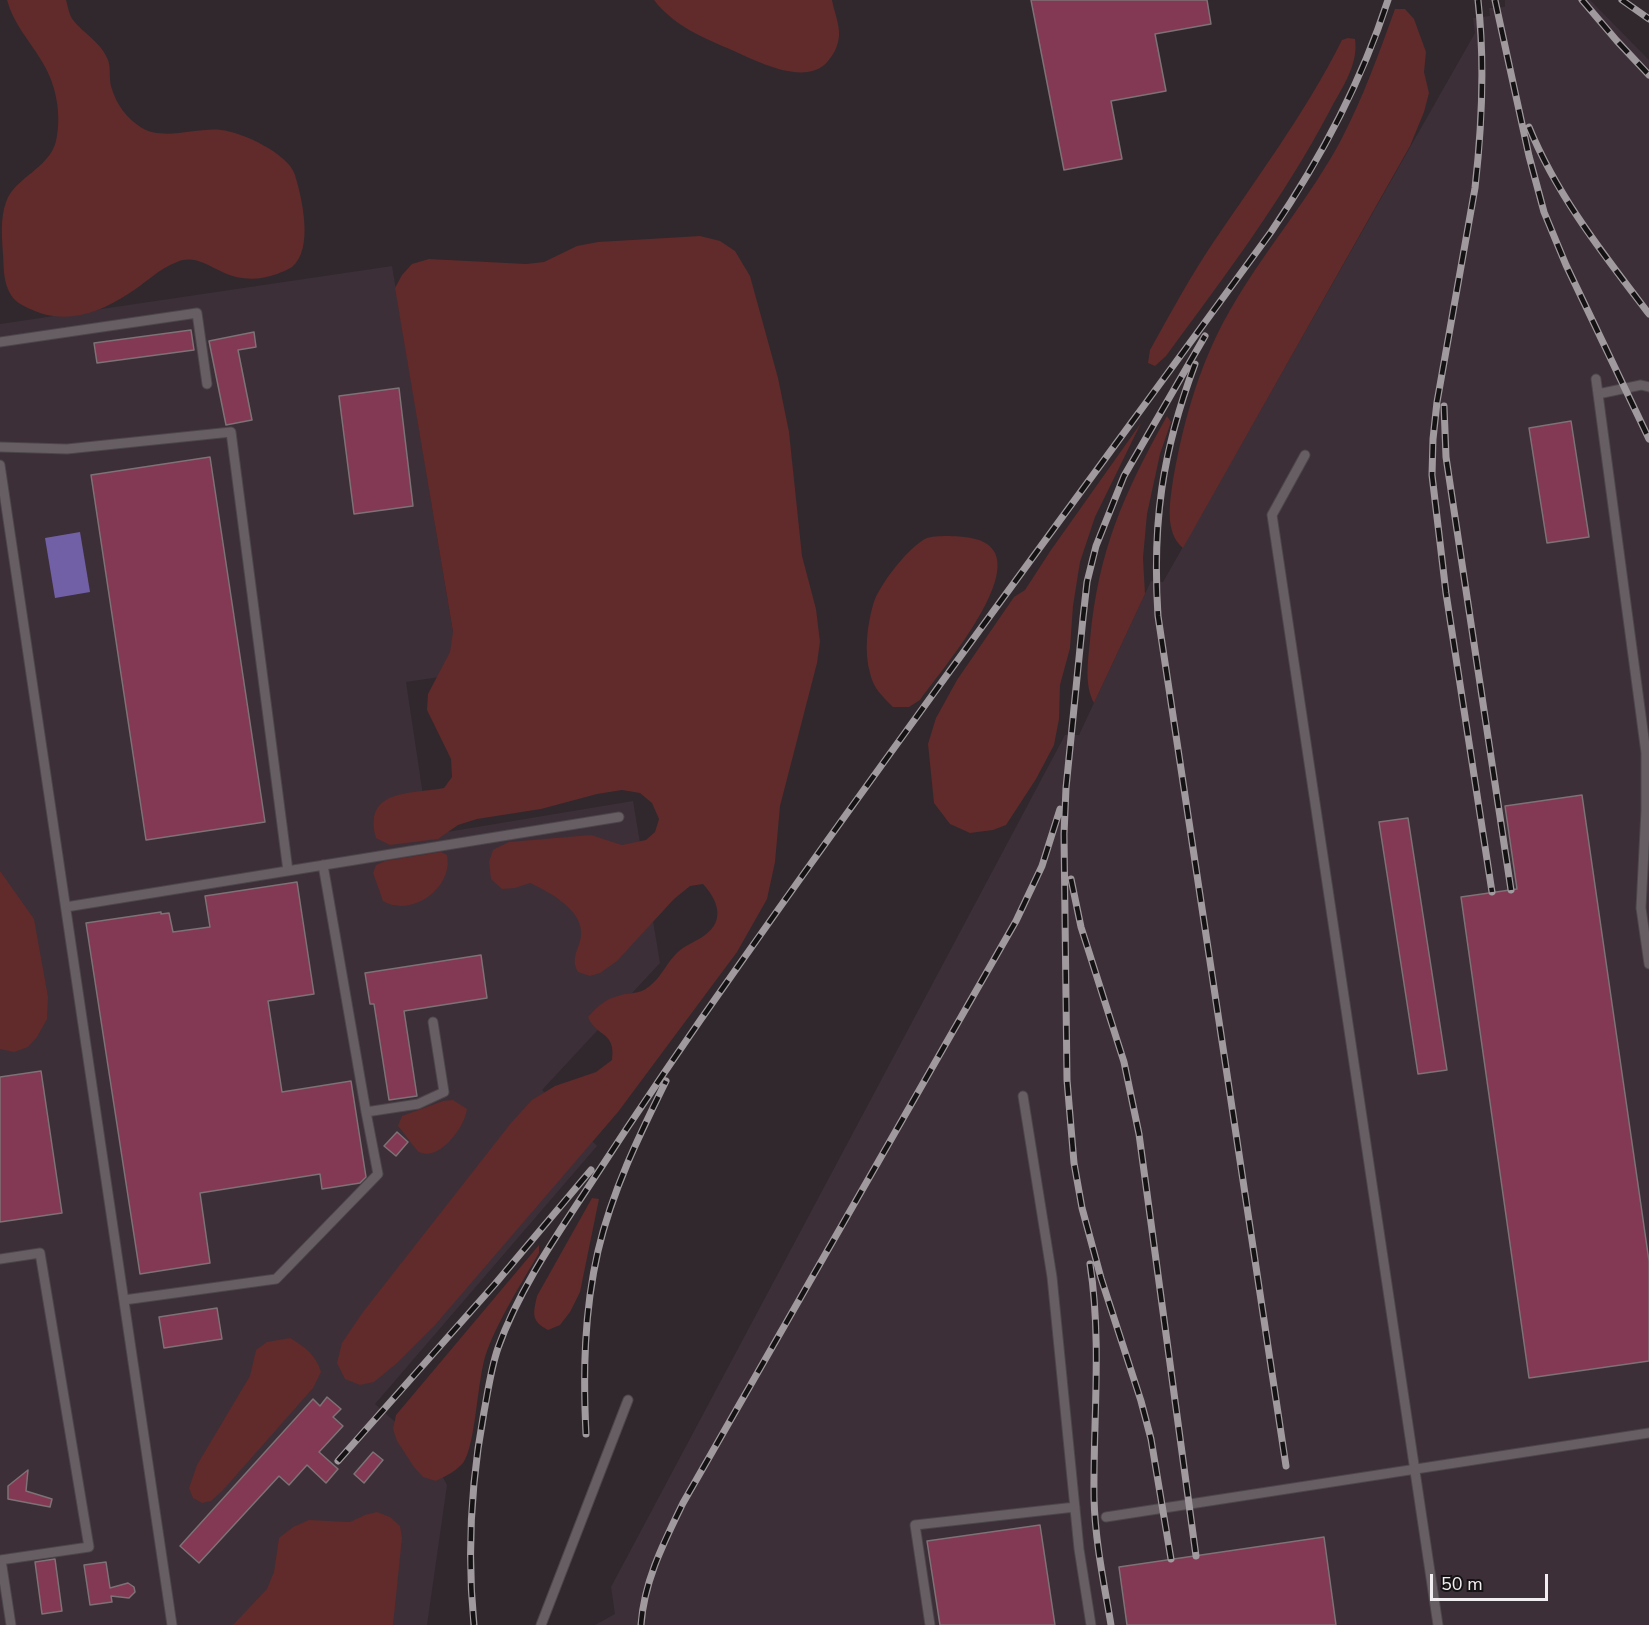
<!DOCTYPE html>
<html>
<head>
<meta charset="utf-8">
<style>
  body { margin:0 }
  #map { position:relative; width:1649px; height:1625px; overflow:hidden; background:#30282d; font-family:"Nunito Sans",sans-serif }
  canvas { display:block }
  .scale { position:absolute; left:1430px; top:1574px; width:118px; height:27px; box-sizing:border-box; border:3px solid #f2edf1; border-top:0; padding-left:8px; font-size:18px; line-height:21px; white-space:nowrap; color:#f2edf1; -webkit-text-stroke:4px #151214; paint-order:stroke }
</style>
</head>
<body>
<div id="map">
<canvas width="1649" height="1625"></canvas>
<div class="scale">50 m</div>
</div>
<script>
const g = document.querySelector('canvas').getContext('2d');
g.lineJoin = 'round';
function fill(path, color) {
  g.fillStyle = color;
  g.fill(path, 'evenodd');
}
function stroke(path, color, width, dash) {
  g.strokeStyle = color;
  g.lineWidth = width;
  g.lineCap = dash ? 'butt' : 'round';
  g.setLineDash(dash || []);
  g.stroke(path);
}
fill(new Path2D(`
  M1505 0H1590L1649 60V1625H595L615 1614 611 1587 1065 735H1079L1151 581 1163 582 1475 33 1473 18 1490 16 1489 8 1505 7Z
  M392 266 460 674 406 682 429 835 633 801 660 963 542 1090 597 1146 375 1404 430 1453 447 1485 427 1625H0V324Z`), '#3c2f38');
fill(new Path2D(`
  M7 0H66C68 6 69 15 73 20 84 34 101 42 108 60 111 68 109 78 111 86 116 104 126 118 142 128 164 141 198 127 221 130 242 132 289 154 295 175 302 198 314 249 292 267 288 270 281 272 277 274 263 279 251 280 236 277 214 272 199 253 177 262 158 269 145 284 128 294 102 311 74 322 43 314 35 311 21 306 15 300 3 287 4 270 3 255 2 237 0 219 6 202 15 177 49 169 56 141 62 114 56 83 41 60 29 40 13 23 7 0Z
  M654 0H832C834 11 840 25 839 36 838 46 834 54 828 61 807 87 758 62 734 51 704 38 675 27 654 0Z
  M1395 9H1405L1414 19 1426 52 1424 72 1429 93 1424 112 1410 146 1183 548C1164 532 1170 502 1173 480 1184 417 1202 355 1236 300 1269 245 1311 196 1341 140 1363 98 1379 53 1395 9Z
  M1348 38 1355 39C1359 65 1341 89 1329 112 1283 199 1225 276 1166 356L1155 366 1148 363 1150 350C1168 318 1185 286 1205 255 1252 184 1304 116 1342 40Z
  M700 236 720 241 735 251 750 276 778 378 789 432 802 556 816 609 820 642 817 663 780 806 775 862 767 899 737 952 618 1112 435 1325 397 1363 374 1382 360 1385 345 1379 337 1363 342 1343 363 1312 511 1123 532 1100 555 1086 596 1072 612 1060C616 1031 597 1038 588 1017 596 1008 605 999 618 996 626 993 636 994 644 990 661 980 665 964 678 952 685 945 697 941 705 935 726 920 717 899 703 884L690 886 674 899 617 961 600 973 590 976 578 972C570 958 579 950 581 936 584 910 549 892 530 883L515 888 502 889 491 879 489 862 493 850 509 842 591 835 622 845 646 840 655 832 659 819 652 803 640 793 622 790 597 794 541 809 477 819 458 825 438 839 390 845 376 838C362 788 414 794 444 788L452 777 451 759 427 710 428 694 450 652 453 632 395 288 402 275 412 264 429 259 526 264 544 262 577 246 598 242Z
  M1167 416 1171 422 1160 454 1147 514 1143 558 1145 594 1094 703C1084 684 1088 662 1090 640 1098 551 1124 493 1167 416Z
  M1141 423 1095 517 1080 562 1073 606 1070 648 1060 685 1059 719 1054 745 1036 779 1006 825 993 830 970 833 950 824 934 803 928 744 936 718 957 680 1014 597 1025 590 1051 550Z
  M950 536C965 537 987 537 995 553 1012 588 940 672 920 700L909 707H893C882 696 873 688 870 673 864 652 867 626 873 605 878 586 909 546 927 538 934 536 943 536 950 536Z
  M441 852 447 855C454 888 411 918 383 901L373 873 376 865 385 861Z
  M0 871 34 919 48 997 47 1019 37 1037 28 1047 14 1052 0 1049Z
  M453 1100 467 1109C465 1127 439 1162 419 1152 416 1150 402 1130 398 1126L402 1116 443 1101Z
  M592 1198 599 1199 580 1292 570 1312 560 1325 548 1330C531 1321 533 1314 537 1296Z
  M539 1245V1253C522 1282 499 1319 487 1351 477 1377 476 1446 463 1463 456 1471 446 1476 436 1481L423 1477 414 1467 397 1441 393 1429 396 1415Z
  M290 1338C305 1347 316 1355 321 1372L313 1388 223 1490 211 1501 202 1503 193 1498 189 1488 197 1465 250 1376 256 1350 267 1342Z
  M377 1512 390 1517 400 1526 402 1538 393 1625H233L267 1589 274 1572 279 1538 293 1527 309 1520 350 1522 365 1515Z`), '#602b2a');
fill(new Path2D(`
  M80 532 90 592 55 598 45 538Z`), '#7160a6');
const building = new Path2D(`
  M1031 0H1207L1211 24 1155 34 1166 91 1111 101 1122 159 1064 170Z
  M191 330 194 350 97 363 94 343Z
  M254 332 256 347 238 350 252 420 226 425 209 341Z
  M399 388 413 506 354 514 339 396Z
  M1571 421 1589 537 1547 543 1529 428Z
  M210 457 265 822 146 840 91 475Z
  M1582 795 1649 1261V1361L1529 1378 1461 897 1517 889 1505 806Z
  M1408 818 1447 1070 1418 1074 1379 822Z
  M297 882 314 994 268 1001 282 1092 351 1081 366 1177 360 1183 322 1189 320 1174 200 1193 210 1263 140 1274 86 923 161 912V914L169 913 173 932 210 927 205 896Z
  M481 955 487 998 404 1011 417 1096 389 1100 374 1004H370L365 973Z
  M41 1071 62 1213 0 1222V1077Z
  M397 1132 408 1142 396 1156 384 1146Z
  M217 1308 222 1339 164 1348 159 1317Z
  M327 1397 341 1409 333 1417 343 1426 319 1452 338 1469 326 1483 307 1465 289 1485 279 1476 199 1563 180 1546 313 1399 320 1406Z
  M373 1452 383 1460 364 1483 354 1474Z
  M28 1470 26 1491 52 1499 50 1507 8 1499V1486Z
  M1040 1525 1055 1625H940L927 1541Z
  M1324 1537 1336 1625H1127L1119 1567Z
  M55 1559 62 1611 42 1614 35 1562Z
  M106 1562 110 1588 128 1583 134 1587 135 1592 129 1598 111 1596 112 1602 90 1605 84 1565Z`);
fill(building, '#833853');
stroke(building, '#7d7275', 1.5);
const lane = new Path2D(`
  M0 342 197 313 207 384
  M1596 379 1646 753V810L1641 908 1649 964
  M1598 394 1641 385 1649 387
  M0 447 67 449 231 432 288 871
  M1305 455 1272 515 1438 1625
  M0 465 172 1625
  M323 865 366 1112 418 1104 444 1092 433 1022
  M66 907 619 817
  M1023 1096 1052 1277 1079 1549 1091 1625
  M0 1259 40 1253 89 1547 0 1560
  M124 1300 276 1279 378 1174 366 1112
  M1106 1517 1649 1433
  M1 1560 11 1625
  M541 1625 628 1400
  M930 1625 915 1525 1075 1507`);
stroke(lane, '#4c464a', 11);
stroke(lane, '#675e64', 9);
const rail = new Path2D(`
  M1478 0C1485 62 1482 126 1475 188L1437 402 1433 439 1432 475 1446 593 1492 892
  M1495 0 1529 156 1544 212 1566 265 1649 439
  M1582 0 1617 41 1649 75
  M1622 0 1649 19
  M1529 127C1557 196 1604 255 1649 314
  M1195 364C1162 452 1152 523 1158 616L1286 1466
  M1444 406 1446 457 1511 890
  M1071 879 1081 927 1124 1062 1139 1134 1196 1556
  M1090 1264C1102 1342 1093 1420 1094 1498 1095 1541 1104 1583 1111 1625
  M586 1434C583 1373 584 1312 598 1251 612 1191 639 1136 666 1081
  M338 1461 495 1284 591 1170
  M1171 1559 1151 1439 1141 1401 1101 1278 1082 1208 1074 1163 1067 1080 1064 834 1066 788 1083 618 1087 582 1096 546 1124 476 1205 336
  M474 1625C467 1554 471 1482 484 1412 488 1391 491 1368 498 1348 519 1289 557 1235 591 1183 639 1109 688 1037 739 965 913 718 1093 476 1271 232 1320 160 1361 83 1388 0
  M641 1625C644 1581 664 1542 683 1503L1016 921 1042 866 1060 809`);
stroke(rail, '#a09a9e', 7);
stroke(rail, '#151214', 4.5, [14]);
</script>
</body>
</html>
